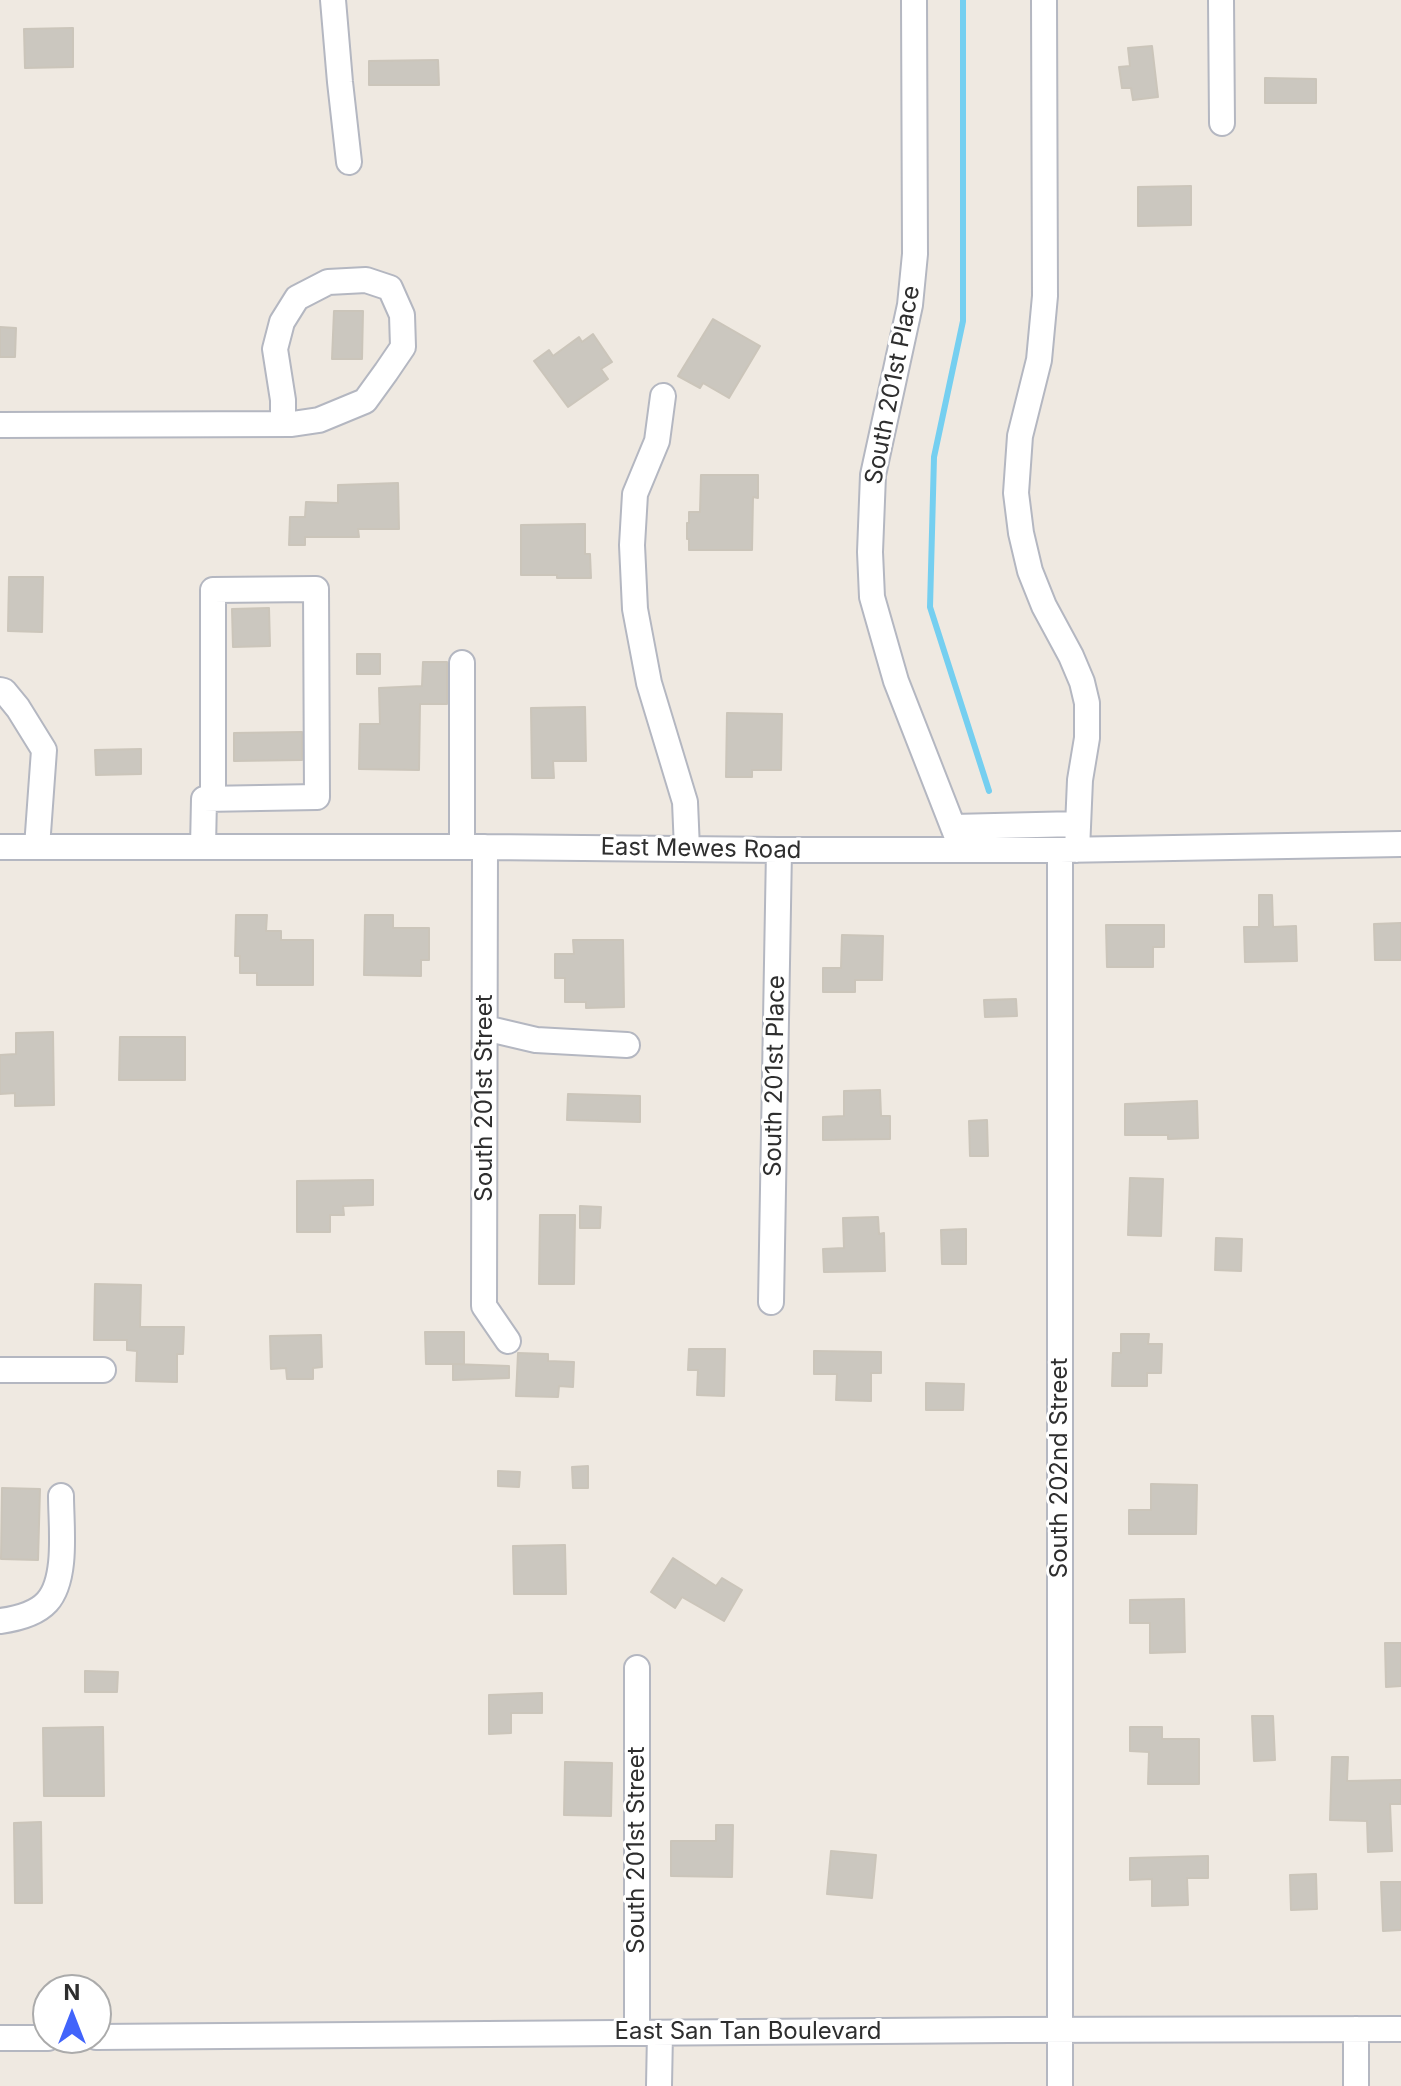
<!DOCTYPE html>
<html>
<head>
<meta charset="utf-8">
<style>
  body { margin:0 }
  #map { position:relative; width:1401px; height:2086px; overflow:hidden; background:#efe9e1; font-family:Inter,sans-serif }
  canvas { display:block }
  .north { position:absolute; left:32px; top:1974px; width:80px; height:80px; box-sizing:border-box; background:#fff; border:2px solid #ababab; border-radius:50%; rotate:0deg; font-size:22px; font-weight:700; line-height:32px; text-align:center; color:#2e2e2e }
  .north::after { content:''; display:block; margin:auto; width:28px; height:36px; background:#4264fb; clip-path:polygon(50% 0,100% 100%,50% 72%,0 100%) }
</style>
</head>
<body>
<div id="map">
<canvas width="1401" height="2086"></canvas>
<div class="north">N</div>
</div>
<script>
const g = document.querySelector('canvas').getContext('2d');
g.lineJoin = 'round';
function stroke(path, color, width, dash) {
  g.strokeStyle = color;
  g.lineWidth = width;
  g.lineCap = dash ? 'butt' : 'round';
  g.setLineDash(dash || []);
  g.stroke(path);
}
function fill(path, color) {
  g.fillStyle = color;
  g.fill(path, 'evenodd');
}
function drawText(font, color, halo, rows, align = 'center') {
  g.font = font + ' Inter,sans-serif';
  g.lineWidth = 6;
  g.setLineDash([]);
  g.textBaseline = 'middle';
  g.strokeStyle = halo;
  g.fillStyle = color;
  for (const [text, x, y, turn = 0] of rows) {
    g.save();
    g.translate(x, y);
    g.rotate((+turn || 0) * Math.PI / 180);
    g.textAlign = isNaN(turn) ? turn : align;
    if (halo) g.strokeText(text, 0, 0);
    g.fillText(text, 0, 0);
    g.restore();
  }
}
stroke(new Path2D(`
  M963 0V321L934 457 930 607 989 791`), '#75cff0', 6);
const building = new Path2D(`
  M73 28V67L25 68 24 29Z
  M1152 46 1158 97 1133 100 1131 88H1122L1119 67 1130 66 1128 48Z
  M438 60 439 85H369V61Z
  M1265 78 1316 79V103H1265Z
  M1191 186V225L1138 226V187Z
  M334 311H363L362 359H332Z
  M713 319 760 346 729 398 703 383 700 388 678 376Z
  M0 327 16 328 15 357H0Z
  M593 334 612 362 601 369 608 379 568 407 534 361 549 350 553 356 579 337 582 342Z
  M701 475H758V498L753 497 752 550H689V539H687V523H689V512H700Z
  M398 483 399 529H358L359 537H305V545H289L290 517H305L306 502 338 503V485Z
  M585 524V554H590L591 578H557V575H521V525Z
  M9 577H43L42 632 8 631Z
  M269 608 270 646 233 647 232 609Z
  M357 654H380V674H357Z
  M423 662H447V704H420L419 770 359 769 360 724H380L379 688 422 686Z
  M585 707 586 761H553L554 778H532L531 708Z
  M727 713 782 714 781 770H752V777H726Z
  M302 732V760L234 761V733Z
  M141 749V774L96 775 95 750Z
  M1259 895H1272L1273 927 1296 926 1297 961 1245 962 1244 927H1259Z
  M236 915H267L266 931H281V940H313V985H257V973H240V956H235Z
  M365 915H393V928H429V960H421V976L364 975Z
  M1401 923V960H1375L1374 924Z
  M1106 925H1164V947H1153V967H1107Z
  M842 935 883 936 882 980H855V992H823V968H841Z
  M573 940H623L624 1007 586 1008V1002H565V978H555V954H574Z
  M1016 999 1017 1016 985 1017 984 1000Z
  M53 1032 54 1105 15 1106V1093L0 1094V1055L16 1054V1033Z
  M120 1037H185V1080H119Z
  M880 1090 881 1116H890V1139L823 1140V1117L844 1116V1091Z
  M568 1094 640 1096V1122L567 1120Z
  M1197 1101 1198 1138 1168 1139V1135H1125V1104Z
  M987 1120 988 1156H970L969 1121Z
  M1130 1178 1163 1179 1161 1236 1128 1235Z
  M373 1180V1205L343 1206 344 1215H330V1232H297V1181Z
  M580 1206 601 1207 600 1228H580Z
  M540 1215H575L574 1284H539Z
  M878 1217 879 1234 884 1233 885 1271 824 1272 823 1249 844 1248 843 1218Z
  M966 1229V1264H942L941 1230Z
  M1216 1238 1242 1239 1241 1271 1215 1270Z
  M95 1284 141 1285 140 1327H184L183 1354H177V1382L136 1381 137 1351 127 1350V1340H94Z
  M425 1332H464V1364H426Z
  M1121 1334H1149L1148 1344H1162L1161 1373H1147V1386H1112L1113 1353H1121Z
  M321 1335 322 1367 313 1368V1379H287L286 1368 271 1369 270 1336Z
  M689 1349H725L724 1396 697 1395 698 1370H688Z
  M814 1351 881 1352V1373H871V1401L836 1400 837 1374H814Z
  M518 1353 548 1354V1361L574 1362 573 1387 559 1386 558 1397 516 1396Z
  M453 1364 509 1366V1378L453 1380Z
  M926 1383 964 1384 963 1410H926Z
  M588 1466V1488H573L572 1467Z
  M498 1471 520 1472 519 1487 498 1486Z
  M1151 1484 1197 1485 1196 1534H1129V1510H1151Z
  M2 1488 40 1489 38 1560 1 1559Z
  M565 1545 566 1594H514L513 1546Z
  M673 1558 716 1586 722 1578 742 1590 724 1621 682 1597 675 1608 651 1592Z
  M1184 1599 1185 1652 1150 1653V1623H1130V1600Z
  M1385 1643H1401V1686L1386 1687Z
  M85 1671 118 1672 117 1692H85Z
  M542 1693V1713H511V1733L489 1734V1695Z
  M1252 1716H1273L1275 1760 1254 1761Z
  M103 1727 104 1796H44L43 1728Z
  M1130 1727H1162V1739H1199V1784H1148L1149 1752 1130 1751Z
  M1332 1757H1348L1347 1781 1401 1780V1804H1390L1392 1851 1368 1852 1367 1821 1330 1820Z
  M565 1762 612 1763 611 1816 564 1815Z
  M41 1822 42 1903H15L14 1823Z
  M716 1825H733L732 1877 671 1876V1841H716Z
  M831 1851 876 1855 872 1898 827 1894Z
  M1208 1856V1878H1187L1188 1905 1152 1906V1879L1130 1880V1858Z
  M1316 1874 1317 1909 1291 1910 1290 1875Z
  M1381 1882H1401V1930L1383 1931Z`);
fill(building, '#cbc7bf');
stroke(building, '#cbc5ba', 2);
const minor = new Path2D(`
  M333 0 340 82 349 162
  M914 0 915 254 910 305 873 475 870 552 872 597 896 681 962 850
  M1044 0 1045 296 1039 360 1020 436 1016 493 1021 533 1030 571 1044 606 1071 656 1082 682 1087 703V738L1080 780 1077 850
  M1221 0 1222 123
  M663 396 657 441 635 494 632 545 635 609 649 683 685 802 687 849
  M0 425 292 424 319 420 365 401 386 372 403 347 402 315 390 288 366 280 328 282 297 298 282 322 275 349 283 400V424
  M462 663V847
  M0 690 4 691 18 708 44 750 37 847
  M953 827 1078 824
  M0 847H485L779 850H1060L1401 844
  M203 847 204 799 317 797 316 589 213 590V799
  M485 847 484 1306 508 1341
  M1060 850V2086
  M485 1028 536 1040 627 1045
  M771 1302 779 850
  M0 1370H103
  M0 1621C15 1619 36 1614 47 1602 68 1579 61 1525 61 1496
  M637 1668V2033
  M96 2037 1009 2030 1401 2029
  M0 2038H48
  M659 2086 660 2033
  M1356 2086V2029`);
stroke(minor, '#b4b7c1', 28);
stroke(minor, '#fff', 24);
drawText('24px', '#2e2e2e', '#fff', [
  ["South 201st Place",893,385,-79],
  ["East Mewes Road",701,849,1],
  ["South 201st Place",775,1076,-89],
  ["South 201st Street",485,1098,-90],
  ["South 202nd Street",1060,1468,-90],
  ["South 201st Street",637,1850,-90],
  ["East San Tan Boulevard",748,2032]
]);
</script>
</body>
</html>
